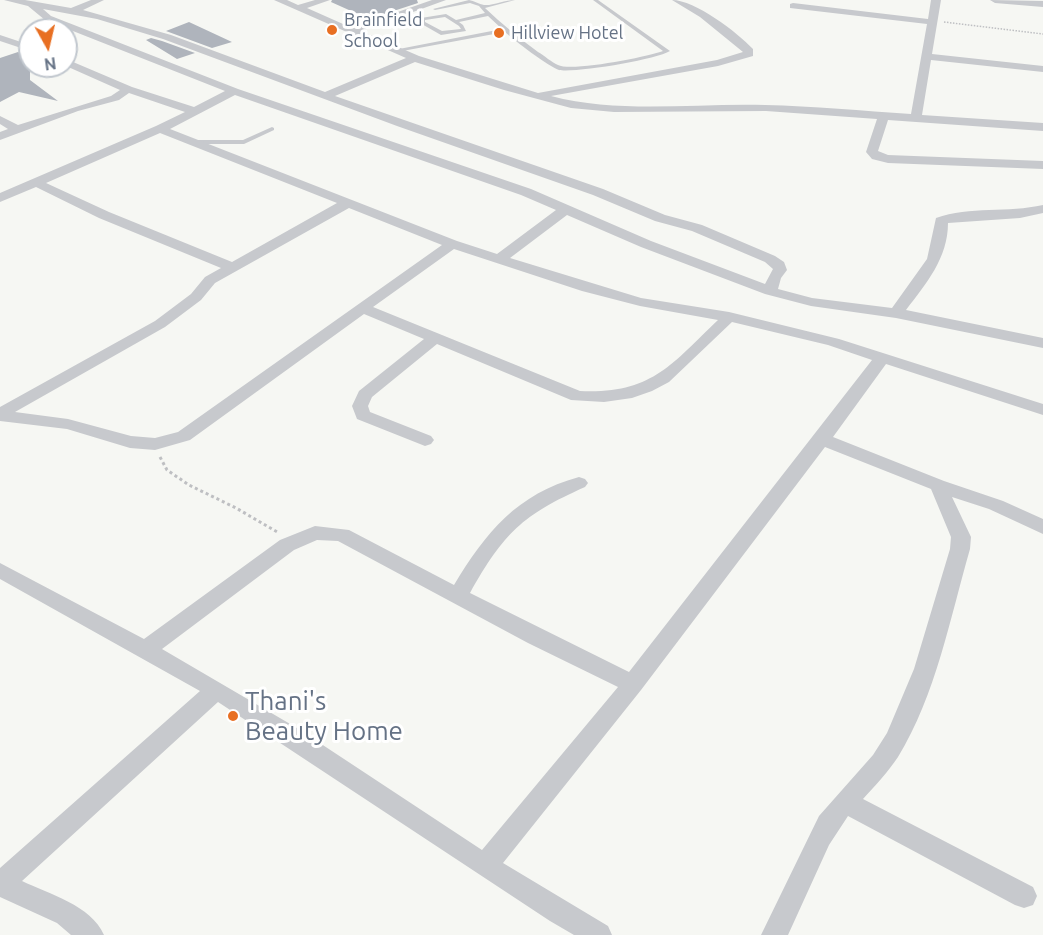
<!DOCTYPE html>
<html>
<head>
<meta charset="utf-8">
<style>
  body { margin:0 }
  #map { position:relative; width:1043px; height:935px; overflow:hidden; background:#f6f7f3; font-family:Ubuntu,sans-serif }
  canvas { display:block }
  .north { position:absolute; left:18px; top:18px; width:60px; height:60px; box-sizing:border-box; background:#fff; border:2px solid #c1c7ce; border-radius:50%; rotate:172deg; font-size:16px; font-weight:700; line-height:24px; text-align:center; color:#657285 }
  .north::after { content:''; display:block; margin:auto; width:21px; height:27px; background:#e86f22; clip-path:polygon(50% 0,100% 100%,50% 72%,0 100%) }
</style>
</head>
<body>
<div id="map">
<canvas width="1043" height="935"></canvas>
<div class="north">N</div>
</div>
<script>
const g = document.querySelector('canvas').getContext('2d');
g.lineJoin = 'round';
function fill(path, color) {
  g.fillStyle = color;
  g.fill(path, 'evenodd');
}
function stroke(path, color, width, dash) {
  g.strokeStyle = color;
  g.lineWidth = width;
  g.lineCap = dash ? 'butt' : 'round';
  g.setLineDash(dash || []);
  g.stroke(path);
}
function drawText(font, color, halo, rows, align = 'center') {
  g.font = font + ' Ubuntu,sans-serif';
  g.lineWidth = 6;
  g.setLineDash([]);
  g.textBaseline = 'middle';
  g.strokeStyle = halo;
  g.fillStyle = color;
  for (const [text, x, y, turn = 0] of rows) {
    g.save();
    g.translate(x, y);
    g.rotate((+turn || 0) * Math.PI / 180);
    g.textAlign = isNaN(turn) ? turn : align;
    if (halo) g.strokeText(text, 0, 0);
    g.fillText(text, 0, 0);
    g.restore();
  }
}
fill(new Path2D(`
  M332 0H417L418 3 369 19 331 2Z
  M189 22 232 42 212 48 166 31Z
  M151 38 162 41 195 53 177 59 146 40Z
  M18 52 30 58V80L58 101 19 92 0 102V58Z`), '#afb4bc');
stroke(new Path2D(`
  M944 22 1043 34`), '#bebfc2', 1.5, [1.5, 1.5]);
stroke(new Path2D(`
  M160 457 167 470 189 485 236 508 279 533`), '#bebfc2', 3, [3, 3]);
fill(new Path2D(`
  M469 0C474 1 479 4 484 5 492 6 505 0 515 0L485 8C502 24 519 38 538 52 545 56 551 62 558 65 571 72 647 57 663 51L593 0H598L670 51C655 60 575 73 559 70 551 68 512 39 505 32L397 52 396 51 399 49 502 29 488 16 459 22 463 25 466 31 441 35 420 23 421 18 446 14 456 20 485 13 479 6 470 3 435 10 433 9ZM445 17 459 26 461 29 442 31 425 22V20Z
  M272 127 274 128V130L244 144H192L189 142 192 140H243Z`), '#c7c9cd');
fill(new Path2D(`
  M4 0H25L71 8 91 0H104L83 10 171 35 325 92 406 58 274 0H287L298 5 315 0H330L307 8 352 28 432 0H446L361 31 419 56 538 93 717 60 743 52 700 17 672 0C695 0 737 32 753 49V56L718 66 551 96C619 114 694 103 765 105 813 106 863 111 911 114L927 24 790 8V4L793 3 928 19 931 0H941L932 54 1043 66V72L931 60 922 115 1043 123V131L888 120 878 151 888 155 1043 161V169L888 163 872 159 866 152 877 119 766 111 614 112 571 108 504 90 415 62 335 96 603 189 665 215 702 225 775 256 784 262 787 270 781 278 778 289 812 298 892 308 927 259 936 218C970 206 1008 213 1043 205V213L1020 218 948 223C948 258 926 284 906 310L1043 338V348L896 318 811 306 765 294 641 247 567 215 510 258 641 298 729 312 839 339 1043 404V415L886 364 833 437 944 481 1003 501 1043 519V534L989 509 952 497 971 537 970 549C950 618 936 695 898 757 888 772 875 786 863 799L1033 887 1037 896 1033 905 1024 908 1015 905 848 816 829 845 788 935H761L819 816 873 755 887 733 914 669 950 549 951 537 931 489 825 447 641 690 503 863 608 926 612 935H574L550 921 218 702 22 881C49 894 91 905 104 935H71L57 923 0 897V868L200 691 0 579V563L144 639 280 540 315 526 349 530 454 585C486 532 517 494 579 477L585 479 588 483 585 487C522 515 504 533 470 593L629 672 872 360 828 345 732 322 669 382 652 391 632 398 604 402 571 400 437 344 372 397 368 406 370 412 431 436 434 440 431 444 425 446 357 419 352 406 359 391 424 339 364 314 190 440 155 450 130 448 67 429 0 421V407L155 321 191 294 205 277 221 268 99 218 36 187 0 202V193L156 126 185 112 129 93 119 100 78 111 0 140V132L8 129 0 124V116L18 125 111 96 120 90 66 66V59L132 87 194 107 225 91 45 20 28 6ZM43 9 97 19 163 39 397 126 593 195 655 221 692 231 765 262 773 269 765 284 651 241 531 189 238 89 51 16ZM235 95 521 195 556 210 497 254 457 241 170 129ZM160 133 337 203 232 262 109 212 46 183ZM349 208 442 245 178 432 155 438 131 436 68 419 15 412 165 327 201 300 215 283ZM454 249 582 291 640 306 718 320C670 366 651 394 580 391L373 307ZM317 540 338 541 528 643 618 687 482 850 297 728 162 649 294 550Z
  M990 0 1043 1V7L995 3Z
  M0 35 30 45V51L0 41Z`), '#c7c9cd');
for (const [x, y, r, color] of [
  [332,30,6,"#e86f22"],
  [499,33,6,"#e86f22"],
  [233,716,6,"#e86f22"]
]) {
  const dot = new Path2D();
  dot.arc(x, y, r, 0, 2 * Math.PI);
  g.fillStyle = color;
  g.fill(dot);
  stroke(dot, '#fff', 2);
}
drawText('18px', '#657285', '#fff', [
  ["Brainfield",344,20],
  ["School",344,41],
  ["Hillview Hotel",511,33]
], 'left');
drawText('26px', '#657285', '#fff', [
  ["Thani's",245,701],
  ["Beauty Home",245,731]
], 'left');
</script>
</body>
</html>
